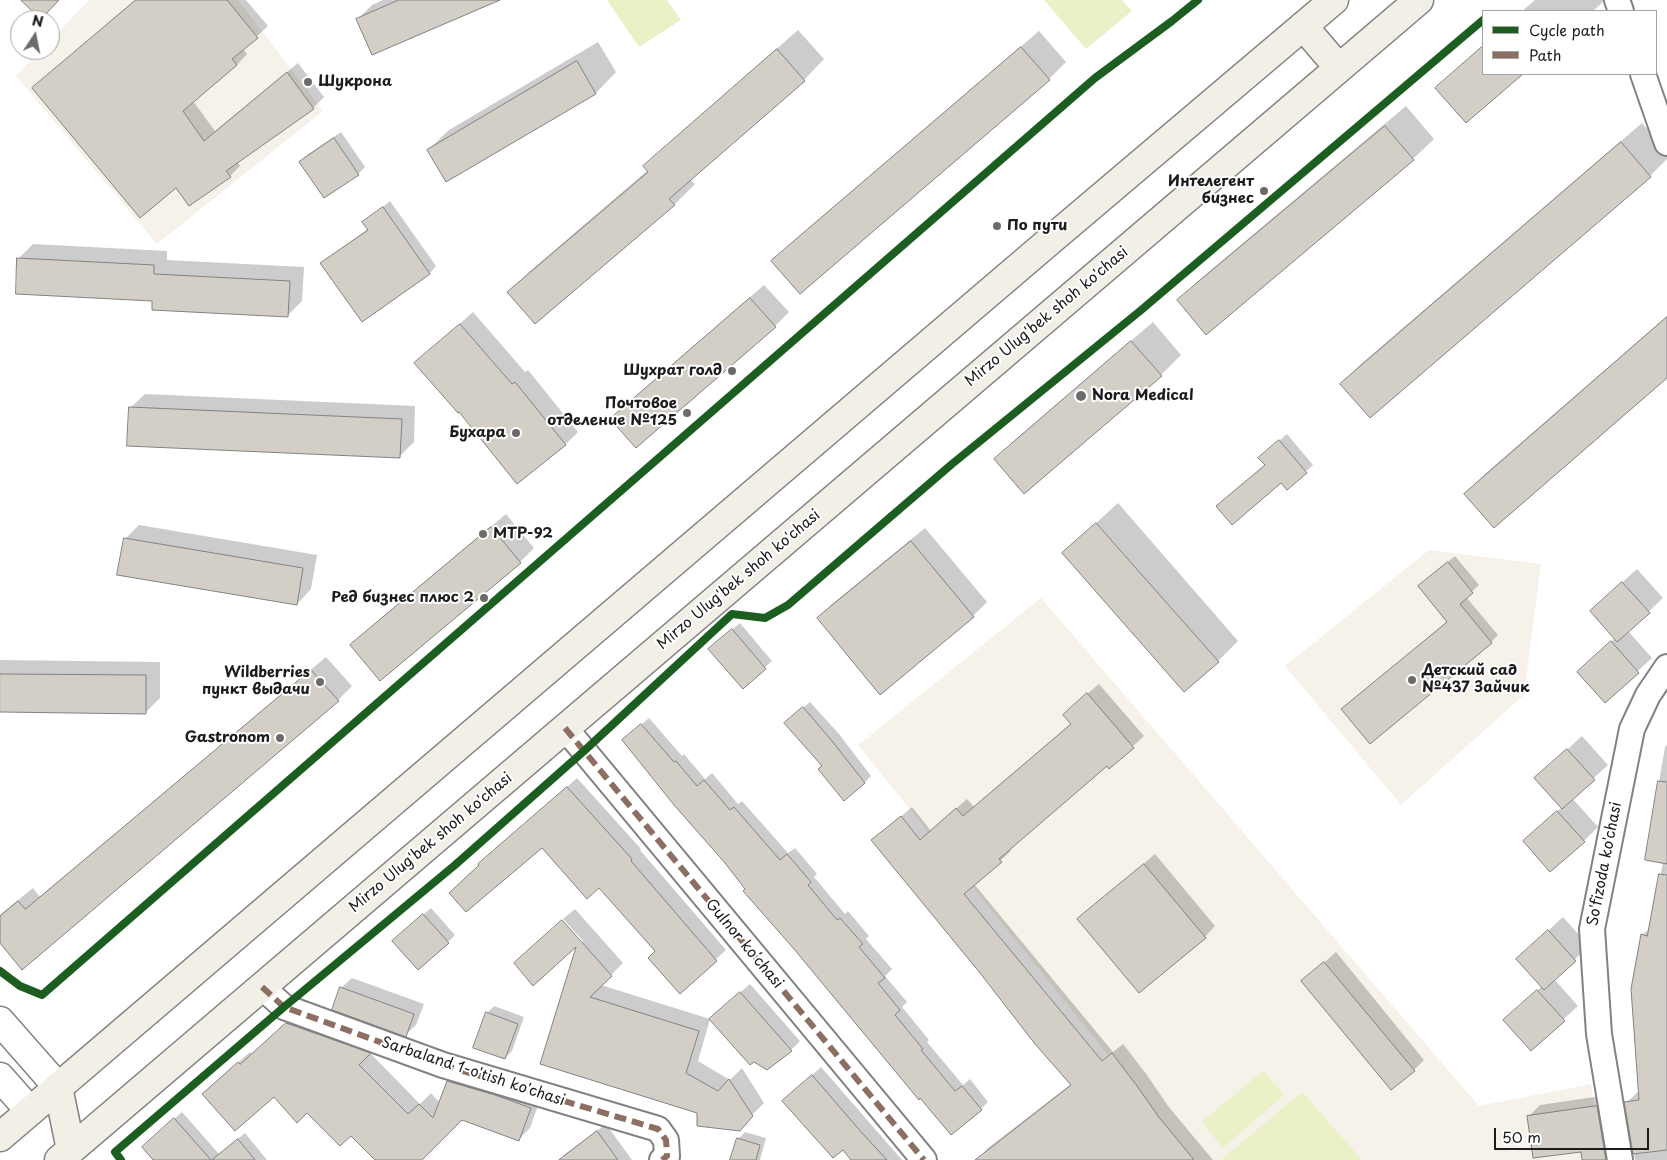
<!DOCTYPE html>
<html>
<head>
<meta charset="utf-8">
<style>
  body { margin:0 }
  #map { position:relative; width:1667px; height:1160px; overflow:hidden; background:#fff; font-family:"Playpen Sans",sans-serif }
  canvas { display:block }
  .legend { position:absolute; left:1482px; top:10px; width:175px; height:65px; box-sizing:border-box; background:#fff; border:1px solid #a4a4a4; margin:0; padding:6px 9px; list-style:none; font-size:15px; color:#1c1c1c }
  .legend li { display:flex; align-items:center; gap:10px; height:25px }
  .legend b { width:25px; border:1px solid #a4a4a4 }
  .north { position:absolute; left:10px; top:10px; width:50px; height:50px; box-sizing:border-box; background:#fff; border:1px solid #a4a4a4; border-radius:50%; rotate:11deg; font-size:14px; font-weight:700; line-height:20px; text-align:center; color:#1c1c1c }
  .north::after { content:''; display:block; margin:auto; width:18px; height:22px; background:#6b6b6b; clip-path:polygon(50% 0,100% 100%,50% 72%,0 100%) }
  .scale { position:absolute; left:1494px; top:1128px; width:155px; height:22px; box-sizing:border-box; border:2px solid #1c1c1c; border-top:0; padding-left:6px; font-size:15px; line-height:18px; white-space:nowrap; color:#1c1c1c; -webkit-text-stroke:4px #fff; paint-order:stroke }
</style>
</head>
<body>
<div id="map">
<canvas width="1667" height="1160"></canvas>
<ul class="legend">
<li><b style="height:6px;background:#1b5e20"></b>Cycle path</li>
<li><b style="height:6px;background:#8d6e63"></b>Path</li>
</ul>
<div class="north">N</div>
<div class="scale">50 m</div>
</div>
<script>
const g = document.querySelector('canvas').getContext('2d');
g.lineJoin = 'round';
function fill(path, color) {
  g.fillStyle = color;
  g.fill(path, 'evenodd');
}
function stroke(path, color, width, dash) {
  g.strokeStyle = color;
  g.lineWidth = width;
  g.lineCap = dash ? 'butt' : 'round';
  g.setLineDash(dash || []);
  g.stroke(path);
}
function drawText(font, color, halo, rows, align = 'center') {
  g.font = font + ' "Playpen Sans",sans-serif';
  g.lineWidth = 4;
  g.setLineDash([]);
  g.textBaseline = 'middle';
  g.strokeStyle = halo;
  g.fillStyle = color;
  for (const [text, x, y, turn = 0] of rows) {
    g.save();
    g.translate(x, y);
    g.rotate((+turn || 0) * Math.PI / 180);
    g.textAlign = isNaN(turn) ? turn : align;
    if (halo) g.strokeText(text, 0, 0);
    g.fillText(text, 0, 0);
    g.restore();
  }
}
fill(new Path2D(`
  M89 0H238L323 111 157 244 16 76 41 50H50V41Z
  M1429 550 1541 564 1524 695 1401 805 1285 666Z
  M1041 598 1479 1106 1591 1084 1603 1160H1193L858 745Z`), '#f6f2ea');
fill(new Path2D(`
  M607 0H667L681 20 639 47Z
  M1044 0H1122L1132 11 1086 49Z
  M1263 1071 1284 1095 1223 1148 1202 1122Z
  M1302 1092 1362 1160H1221Z`), '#eaf1c7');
fill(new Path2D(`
  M135 0H246L268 26 243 49 247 54 237 65 193 101 215 131 298 63 324 97 313 108 237 161 240 166 230 176 176 186 33 88Z
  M383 0H497L358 19 372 5Z
  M1535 0H1605L1593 11H1522Z
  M798 30 824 59 804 80 690 179 695 184 674 205 509 292 530 271 648 170 645 166 666 146Z
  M1039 31 1066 62 1049 79 773 261 790 244Z
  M598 42 616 72 596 93 446 181 428 150 449 130Z
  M1483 45V74H1521L1466 121 1437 88Z
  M1406 106 1434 139 1413 159 1179 300 1199 280Z
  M1642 123 1667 152V159L1650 176 1341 384 1362 363Z
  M341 132 365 167 358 174 300 162 307 155Z
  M390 201 436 266 430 273 363 320 322 263 329 257 368 229 364 222Z
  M33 244 167 251V260L304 267 302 301 288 315 154 300 19 258Z
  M764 285 789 312 775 326 612 419 626 405Z
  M473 312 525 372 528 370 578 432 565 445 459 410 416 363Z
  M1667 316V377L1465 494 1486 473Z
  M1153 322 1181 355 1161 375 996 459 1016 439Z
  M145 394 415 406 414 442 400 456 130 408Z
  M1287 434 1313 465 1287 488 1282 481 1224 500 1266 464 1267 451Z
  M1118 503 1238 641 1218 661 1063 553Z
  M506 514 534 548 520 562 380 679 352 645 366 631Z
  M139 525 317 555 311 589 297 604 125 539Z
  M925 528 987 602 973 616 818 618 832 604Z
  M1455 556 1479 585 1466 597 1498 635 1491 642 1448 621 1426 580Z
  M1637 569 1663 598 1628 631 1652 658 1605 701 1579 672 1615 638 1606 597Z
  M740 623 772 661 743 687 717 642Z
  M326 657 352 686 338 700 0 941V915L2 913 33 888 40 897Z
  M0 660 160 662V698L146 712 0 711Z
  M1099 684 1144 736 1110 767 1107 764 1009 848 1011 851 974 884 1113 1052 1123 1044 1147 1075 1168 1106 1213 1160H979L978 1159 988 1148 1071 1084 873 840 912 807 931 831 967 799 974 807 1072 723 1075 704Z
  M810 702 839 734 871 776 864 783 823 766 793 716Z
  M649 718 682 756 684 754 705 779 712 773 738 804 742 801 788 853 795 848 817 874 814 877 845 914 848 911 869 936 866 939 892 969 885 976 907 1002 902 1007 929 1040 927 1042 963 1085 970 1079 988 1102 981 1109 920 1096 747 888 631 733Z
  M1582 736 1608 765 1572 798 1598 827 1584 841H1524L1562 807 1536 778Z
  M1667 745V1160H1635L1626 1103 1639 1091 1642 935 1650 928 1663 862 1646 859 1665 747Z
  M577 778 641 849 640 850 726 950 680 992 656 951 599 887 542 846 481 865 490 854Z
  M1155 854 1215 926 1205 937 1079 919Z
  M431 908 455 935 448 942 401 934Z
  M575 909 623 963 601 985 710 1019 698 1061 730 1080 742 1068 764 1103 748 1119 699 1112 541 1064 579 943 516 963 562 921 581 943 583 941 563 919Z
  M1563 917 1589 946 1554 979 1578 1006 1531 1049 1505 1020 1542 986 1517 959Z
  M1336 952 1424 1060 1414 1070 1303 981Z
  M352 978 424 1004 416 1025 405 1035 341 988Z
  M750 984 800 1041 791 1050 720 1010Z
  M494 1006 524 1017 512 1051 505 1058 487 1013Z
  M299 1012 381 1042 370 1053 420 1104 431 1093 440 1103 448 1081 459 1070 541 1097 530 1128 519 1139 462 1118 420 1160H377L351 1134 274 1095 215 1083 250 1052 252 1054Z
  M821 1067 902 1160H853L793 1092Z
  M1608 1095 1624 1160H1583L1582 1150 1529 1116 1540 1105Z
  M182 1112 219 1154 245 1133 267 1160H156L151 1140Z
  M606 1124 632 1160H560L565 1154Z
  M745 1132 766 1138 760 1160H731L738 1139Z`), '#0003');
const building = new Path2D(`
  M21 0H59L41 19Z
  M136 0H227L258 38 232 59 237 65 183 111 204 141 287 72 314 109 226 171 231 177 189 206 176 188 140 218 32 88Z
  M399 0H500L372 55 356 19Z
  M1483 46V74H1523L1466 123 1435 88Z
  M1021 47 1050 80 800 294 771 261Z
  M777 49 805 81 669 199 675 205 535 324 507 292 648 172 643 166Z
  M577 61 596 94 446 182 427 150Z
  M1385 126 1414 160 1206 335 1177 300Z
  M334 138 359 175 324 198 299 162Z
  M1621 142 1651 177 1370 418 1340 384Z
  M383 207 430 274 362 322 320 263 368 230 362 222Z
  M17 258 154 265V274L290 281 288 317 152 310V301L16 294Z
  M750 298 776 327 636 448 610 419Z
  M1667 317V378L1494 528 1464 494Z
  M460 324 512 384 515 382 566 445 517 484 459 412 458 413 414 363Z
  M1131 341 1162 376 1024 494 994 459Z
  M129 407 402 419 400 458 127 446Z
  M1279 440 1307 473 1287 490 1281 483 1232 525 1216 506 1265 465 1258 458Z
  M1096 523 1219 662 1184 692 1062 553Z
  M491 527 521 563 380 681 350 645Z
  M124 538 303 568 297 605 117 575Z
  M911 541 974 617 880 695 817 618Z
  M1448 562 1473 593 1460 604 1492 643 1370 744 1341 709 1447 622 1418 586Z
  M1622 582 1650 613 1617 642 1590 611Z
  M732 629 766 669 743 689 708 649Z
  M1611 641 1639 673 1605 703 1577 672Z
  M311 670 339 701 22 970 0 943V916L18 901 25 909Z
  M0 674 146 675V714L0 712Z
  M1087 693 1134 748 1109 769 1107 766 999 859 1002 862 964 894 1102 1061 1112 1053 1137 1086 1158 1116 1194 1160H975L1071 1085 1035 1044 980 973 871 840 901 816 920 840 956 808 963 816 1071 724 1063 715Z
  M803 707 832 741 865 783 844 801 818 769 822 766 784 723Z
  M641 724 674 762 676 761 697 786 704 780 730 810 734 807 780 860 787 854 811 882 808 885 837 920 840 918 863 944 859 947 885 978 878 983 900 1010 895 1015 923 1049 921 1050 955 1091 962 1086 982 1110 951 1135 920 1098 919 1100 794 949 743 891 745 889 725 863 674 805 622 740Z
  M1567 749 1595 780 1562 809 1534 778Z
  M1658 781 1667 782V864L1645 860Z
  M567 787 632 859 631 861 717 961 680 994 648 958 655 951 599 888 587 899 542 848 466 912 449 893 479 865 478 864Z
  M1557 811 1585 842 1550 872 1523 841Z
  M1144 864 1206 938 1139 993 1077 919Z
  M1659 874 1667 875V1150L1633 1154 1624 1102 1639 1100 1631 989 1641 934 1647 936Z
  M423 914 449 943 418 970 392 941Z
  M562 920 612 976 590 997 699 1031 686 1073 718 1091 729 1079 753 1116 740 1131 697 1126V1113L540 1064 576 947 533 986 514 963Z
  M1548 930 1576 961 1544 990 1516 959Z
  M1324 962 1415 1071 1391 1090 1301 981Z
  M340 987 414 1014 406 1037 332 1010Z
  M1537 990 1565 1021 1531 1051 1503 1020Z
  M740 992 792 1051 767 1070 754 1062 750 1065 709 1019Z
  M486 1012 518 1024 505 1059 473 1048Z
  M286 1023 371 1053 359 1065 408 1114 419 1104 433 1118 447 1081 495 1095 531 1108 519 1141 462 1120 422 1160H375L351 1136 340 1146 307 1113 297 1123 274 1097 235 1131 202 1094 238 1062 240 1064Z
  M812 1075 862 1133 887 1160H851L843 1150 833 1158 782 1101Z
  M1597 1106 1606 1160H1582L1581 1152 1533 1158 1527 1116Z
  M174 1118 211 1160H153L142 1147Z
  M597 1131 618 1160H559Z
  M737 1138 760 1145 756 1160H730Z
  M238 1139 255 1160H212Z`);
fill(building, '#d4cfc6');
stroke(building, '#828282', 1);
const street = new Path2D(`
  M1617 0 1621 11
  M1643 74 1667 143
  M565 728 924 1160
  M262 987 284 1007 443 1065 658 1129 666 1140 667 1156 662 1160
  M1620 1160 1599 1034 1592 929 1632 729 1648 695 1667 667`);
const secondary = new Path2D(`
  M0 1021 58 1087
  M0 1077 30 1111`);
const primary = new Path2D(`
  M1303 26 1339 68
  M58 1087 71 1150
  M0 1137 1053 238 1334 0
  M59 1160 1419 0`);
stroke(street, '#828282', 28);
stroke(secondary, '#828282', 31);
stroke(primary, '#828282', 31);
stroke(street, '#fff', 24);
stroke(secondary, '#fff', 28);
stroke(primary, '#f2efe6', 28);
stroke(new Path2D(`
  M565 728 924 1160
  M262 987 284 1007 443 1065 658 1129 666 1140 667 1156 662 1160`), '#8d6e63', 6, [12, 6]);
stroke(new Path2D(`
  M0 971 20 986 42 995 1095 78 1172 21 1198 0
  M121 1160 115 1152 284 1007 455 865 584 751 732 614 765 618 788 605 952 464 1140 311 1483 20`), '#1b5e20', 8);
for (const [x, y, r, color] of [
  [308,82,5,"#6b6b6b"],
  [1264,191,5,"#6b6b6b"],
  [997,226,5,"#6b6b6b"],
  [732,371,5,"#6b6b6b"],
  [1081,396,6,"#6b6b6b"],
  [687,413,5,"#6b6b6b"],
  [516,433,5,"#6b6b6b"],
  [483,534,5,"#6b6b6b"],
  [484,598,5,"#6b6b6b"],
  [1412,680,5,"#6b6b6b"],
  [320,682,5,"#6b6b6b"],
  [280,738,5,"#6b6b6b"]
]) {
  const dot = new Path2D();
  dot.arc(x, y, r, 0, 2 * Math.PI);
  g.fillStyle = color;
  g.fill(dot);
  stroke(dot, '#fff', 2);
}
drawText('bold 15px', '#1c1c1c', '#fff', [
  ["Шукрона",318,82,"left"],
  ["Интелегент",1254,182],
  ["бизнес",1254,199],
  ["По пути",1007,226,"left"],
  ["Шухрат голд",722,371],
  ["Nora Medical",1092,396,"left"],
  ["Почтовое",677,404],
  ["отделение №125",677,421],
  ["Бухара",506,433],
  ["MTP-92",493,534,"left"],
  ["Ред бизнес плюс 2",474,598],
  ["Детский сад",1422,671,"left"],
  ["№437 Зайчик",1422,688,"left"],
  ["Wildberries",310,673],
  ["пункт выдачи",310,690],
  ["Gastronom",270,738]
], 'right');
drawText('15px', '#1c1c1c', '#fff', [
  ["Mirzo Ulug'bek shoh ko'chasi",1047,317,-40],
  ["Mirzo Ulug'bek shoh ko'chasi",739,580,-40],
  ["Mirzo Ulug'bek shoh ko'chasi",431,843,-40],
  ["So'fizoda ko'chasi",1605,864,-79],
  ["Gulnor koʻchasi",744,944,50],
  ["Sarbaland 1-o'tish ko'chasi",473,1072,18]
]);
</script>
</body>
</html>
